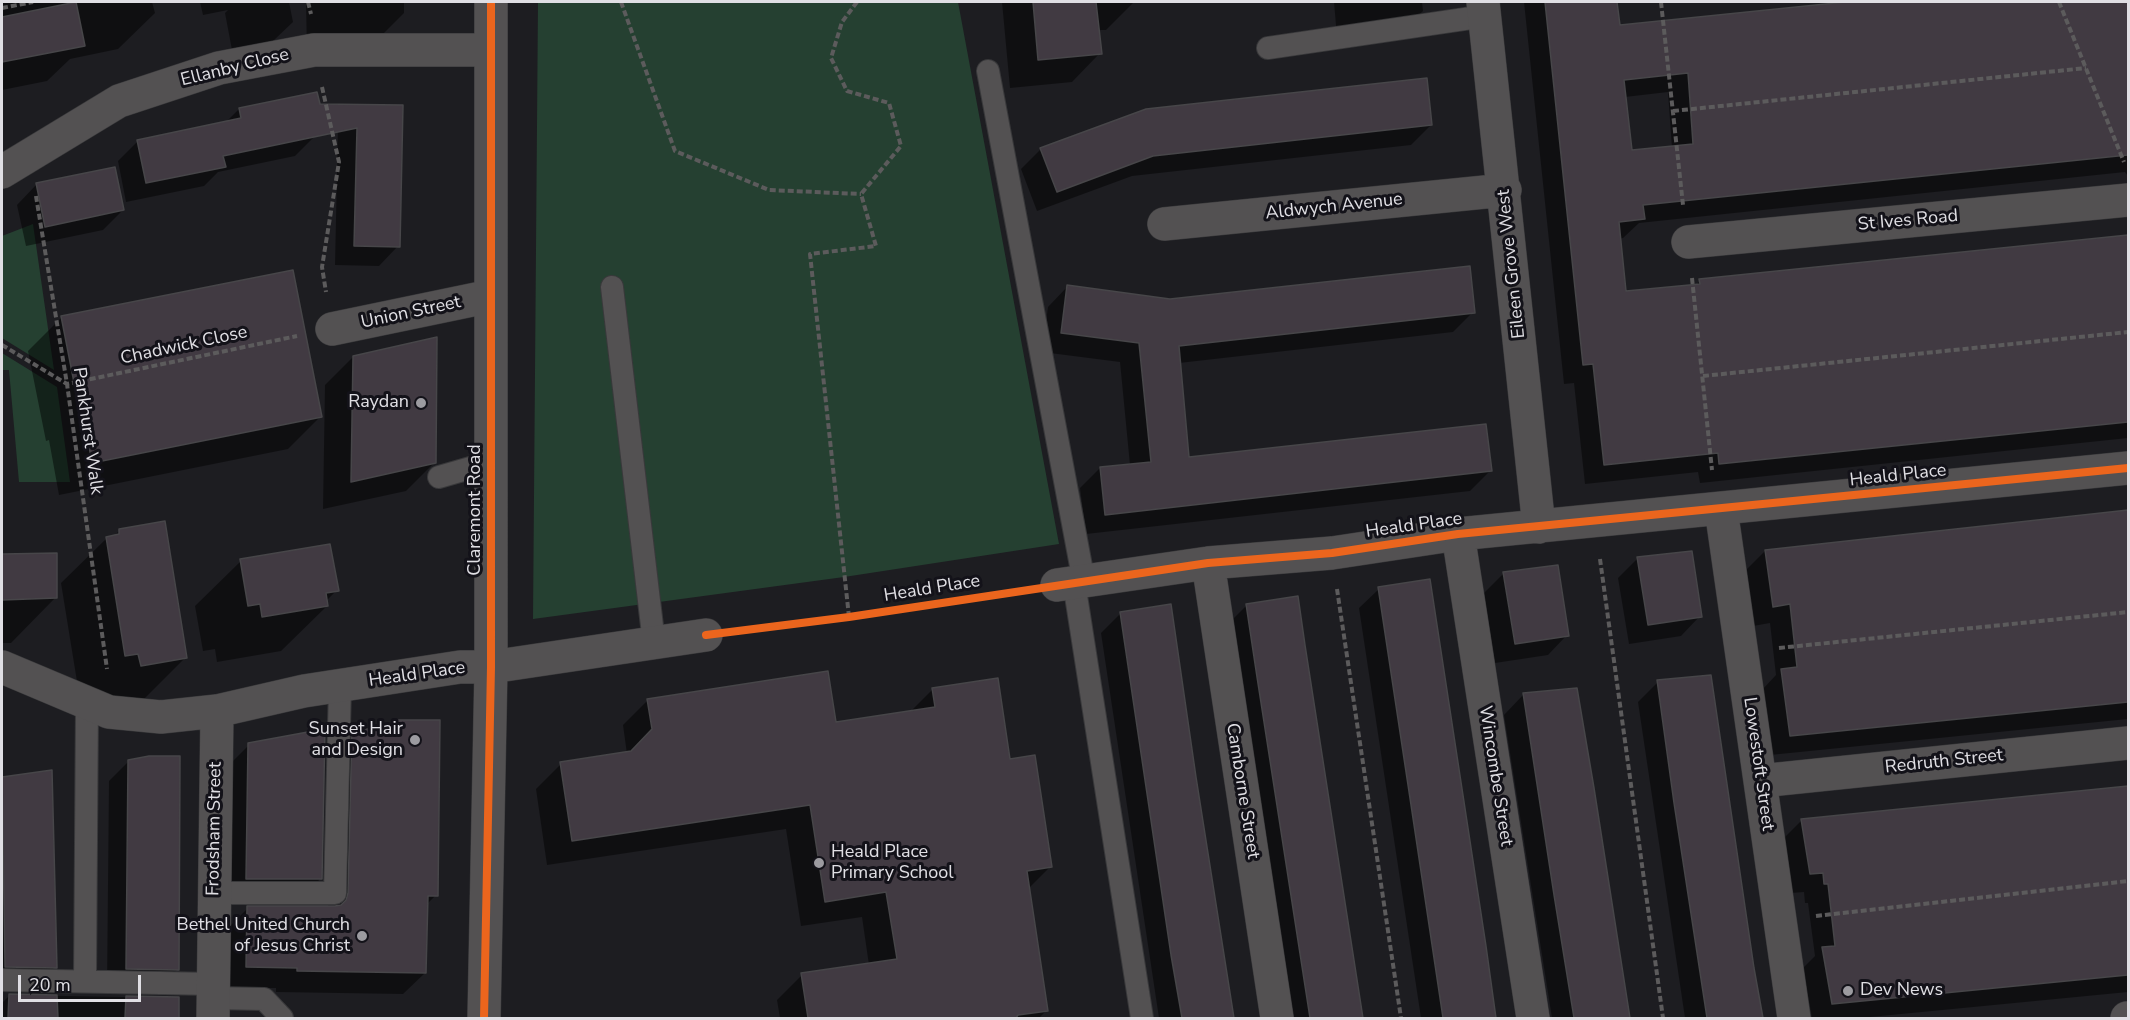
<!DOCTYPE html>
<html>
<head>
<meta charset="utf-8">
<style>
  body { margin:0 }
  #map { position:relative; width:2130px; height:1020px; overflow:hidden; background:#1d1d21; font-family:"Nunito Sans",sans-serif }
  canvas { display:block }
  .frame { position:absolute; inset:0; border:3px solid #e0dfe4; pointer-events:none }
  .scale { position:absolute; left:18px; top:975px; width:123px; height:27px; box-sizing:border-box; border:3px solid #e0dfe4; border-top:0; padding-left:8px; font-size:18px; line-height:21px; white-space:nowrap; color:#e0dfe4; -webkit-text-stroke:4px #131219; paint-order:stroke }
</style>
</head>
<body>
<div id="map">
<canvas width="2130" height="1020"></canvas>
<div class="frame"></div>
<div class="scale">20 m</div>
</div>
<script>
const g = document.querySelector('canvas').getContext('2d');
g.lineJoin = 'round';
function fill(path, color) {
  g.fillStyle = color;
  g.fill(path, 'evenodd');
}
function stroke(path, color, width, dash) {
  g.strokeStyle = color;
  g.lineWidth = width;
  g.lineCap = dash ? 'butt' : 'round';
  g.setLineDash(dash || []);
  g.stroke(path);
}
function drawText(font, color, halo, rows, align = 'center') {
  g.font = font + ' "Nunito Sans",sans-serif';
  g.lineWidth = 6;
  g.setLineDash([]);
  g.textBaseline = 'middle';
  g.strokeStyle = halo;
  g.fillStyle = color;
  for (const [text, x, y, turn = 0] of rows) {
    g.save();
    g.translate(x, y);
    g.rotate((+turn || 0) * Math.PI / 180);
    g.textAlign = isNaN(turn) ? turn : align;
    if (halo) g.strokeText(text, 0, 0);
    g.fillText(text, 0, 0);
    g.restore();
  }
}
fill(new Path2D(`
  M538 2H958L1059 544 844 577 533 619Z
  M33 224 54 370 2 338V236Z
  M2 353 57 387 70 482H19L9 370H2Z`), '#254031');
fill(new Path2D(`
  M2 2H152L155 13 118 49 70 59 47 81 2 90Z
  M200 2H289L293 22 273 41 232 50 225 13 228 10 203 15Z
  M306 2H404V13L365 52H307Z
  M1002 2H1134L1106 30H1098L1100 53 1072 82 1010 88Z
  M1334 2H1422L1423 11 1403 30 1337 37Z
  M1524 2H1616L1618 26 1858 2H2128V176L2125 172 1639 223 1623 238 1619 239 1625 292 1695 286 1700 281 2128 236V438L1700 483 1698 472 1585 484 1574 383 1564 384ZM1668 92 1672 148 1631 152 1625 97Z
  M358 106 398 246 379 266 335 265 338 126Z
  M239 109 315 136 295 156 218 172 204 186 126 202 118 161 138 141 225 123Z
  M1431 125 1411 145 1132 176 1037 211 1021 169 1041 149Z
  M36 185 123 210 103 230 26 246 17 205Z
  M1067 287 1170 300 1473 312 1453 332 1179 363 1188 458 1490 471 1470 491 1086 534 1080 488 1100 468 1130 465 1120 362 1042 352 1048 307Z
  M62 317 321 416 288 449 59 495 49 440 46 441 28 351Z
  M353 357 434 463 406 491 323 509 325 385Z
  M2128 512V719L1770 755 1762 690 1776 675 1770 623 1753 626 1745 571 1765 551Z
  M119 531 185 658 140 703 80 700 61 583 107 538 113 537Z
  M56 555V597L11 643H2V556Z
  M1638 558 1700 616 1681 636 1629 644 1618 578Z
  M241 561 337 590 326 601 327 606 281 651 217 662 215 649 203 651 195 606Z
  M1504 573 1567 635 1548 655 1495 663 1484 593Z
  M1428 581 1496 1018H1421L1359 608 1379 589Z
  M1297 598 1361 1018H1287L1227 625 1247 605Z
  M1170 606 1232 1018H1159L1101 633 1121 613Z
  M1710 677 1761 1018H1685L1638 702 1658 682Z
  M933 689 1009 761 1050 867 1029 888 1047 1010 1039 1018H780L777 1000 802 975 869 965 862 917 801 926 786 829 547 865 536 789 561 764 627 754 623 725 648 700 834 724 910 712Z
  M1576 690 1629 1018H1552L1504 715 1523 695Z
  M393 721 436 895 426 905 425 973 403 994 276 992V988H225L226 930 248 908H328L332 752 353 731H384Z
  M249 745 320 879 301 899H227L229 765Z
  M129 761 178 969 158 989 107 988 109 781Z
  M51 772 55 967 35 987 2 986V778Z
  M2128 787V992L1860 1018H1812L1803 968 1815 956 1808 903H1805L1804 892 1791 893 1782 840 1801 821Z
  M10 995 178 998 177 1018H2V1003Z`), '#0007');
const building = new Path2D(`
  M76 2 85 46 2 62V17Z
  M1033 2H1096L1102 54 1038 60Z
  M1545 2H1617L1620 25 1845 2H2128V155L1643 205 1645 219 1619 222 1626 291 1700 284 1699 279 2128 235V422L1719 464 1718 453 1604 465 1593 364 1583 365ZM1688 73 1693 144 1632 150 1624 80Z
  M1427 78 1432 125 1153 156 1057 192 1040 148 1146 109Z
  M317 92 320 104 403 105 400 247 354 246 357 128 223 156 226 167 146 183 137 140 241 118 239 108Z
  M115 167 124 210 45 227 36 183Z
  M1470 266 1475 313 1179 346 1189 457 1486 424 1492 471 1105 515 1100 467 1151 462 1139 343 1061 333 1067 285 1170 299Z
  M293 270 322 417 92 463 82 408H79L61 316Z
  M437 337 436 463 351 482 353 356Z
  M2128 510V702L1790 736 1781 669 1797 667 1790 604 1773 607 1765 550Z
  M165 521 187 658 141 666 138 654 125 656 106 537 119 534V529Z
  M330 544 339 591 326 593 328 606 262 617 260 604 248 606 240 559Z
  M1692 551 1702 617 1648 625 1637 557Z
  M57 553V598L2 600V554Z
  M1558 565 1569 636 1515 644 1503 572Z
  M1430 579 1486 946 1496 1018H1443L1408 785 1378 587Z
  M1298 596 1305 645 1363 1018H1310L1257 677 1246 604Z
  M1171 604 1196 777 1234 1018H1182L1171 955 1120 612Z
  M828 671 836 722 935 707 932 688 998 678 1010 759 1035 755 1052 867 1027 871 1048 1011 1018 1015 1016 1018H808L801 973 897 959 886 892 825 902 810 805 572 841 560 762 631 751 652 729 647 699Z
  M1711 675 1754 968 1763 1018H1707L1674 803 1657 680Z
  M1577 688 1594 788 1630 1018H1574L1554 895 1523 693Z
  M392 720H440L438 896H428L426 973 297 971V968L246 967 247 906H335L341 905 346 900 348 893 352 729H392Z
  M324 729H325L322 879H246L248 743Z
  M149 756H180L179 970 126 969 128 760Z
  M52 770 57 968 5 967 2 777Z
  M2128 786V975L1832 1004 1822 947 1835 946 1828 884H1824L1823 873 1810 874 1801 819Z
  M9 994 57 995 58 1018H8Z
  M126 996 179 997V1018H125Z`);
fill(building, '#413a42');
stroke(building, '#474649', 1.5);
const lane = new Path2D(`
  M1268 48 1485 16
  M988 71 1084 582
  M612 287 654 643
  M439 477 491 462
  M1074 583 1142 1018
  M214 893H335L340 686
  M2 980 213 984
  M85 981 87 702
  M213 998 264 999 282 1018`);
const street = new Path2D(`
  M1483 2 1539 527
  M2 172 119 101 219 68 314 50H491
  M1164 224 1505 190
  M1688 242 2128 200
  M332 329 491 296
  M1721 509 1794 1018
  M1458 534 1533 1018
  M1208 563 1277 1018
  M1057 585 1208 563 1332 553 1458 534 2128 468
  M2 667 109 712 161 717 217 711 304 691 460 667H491L706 635
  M1760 781 2128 743
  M213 1018 217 711
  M484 1018 491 667V2
  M2127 1018H2128`);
stroke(lane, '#39393b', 24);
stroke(street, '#39393b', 34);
stroke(new Path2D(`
  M308 2 311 14
  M621 2 675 151 769 190 861 194
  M857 2 842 22 831 58 847 91 889 103 901 146 861 194
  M1661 2 1683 205
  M2059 2 2124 162
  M2 8 33 2
  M322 87 339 162 322 267 326 292
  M1673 111 2086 68
  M36 196 67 384 107 669
  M1692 278 1712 470
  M2 345 67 384 297 336
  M1703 376 2128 332
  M1600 559 1663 1018
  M1337 589 1401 1018
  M849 617 810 254 876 246 861 194
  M1779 648 2128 612
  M1816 916 2128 881`), '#5c5b5c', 4, [6, 3]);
stroke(lane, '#535152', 22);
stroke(street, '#535152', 33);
stroke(new Path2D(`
  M706 635 849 617 1208 563 1332 553 1458 534 2128 468
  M484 1018 491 667V2`), '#eb651d', 8);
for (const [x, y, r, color] of [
  [421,403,6,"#9c9ba0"],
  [415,740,6,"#9c9ba0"],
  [819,863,6,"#9c9ba0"],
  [362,936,6,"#9c9ba0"],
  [1848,991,6,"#9c9ba0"]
]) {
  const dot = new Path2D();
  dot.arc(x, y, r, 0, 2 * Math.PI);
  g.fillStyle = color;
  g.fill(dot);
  stroke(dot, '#131219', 2);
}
drawText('18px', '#e0dfe4', '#131219', [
  ["Ellanby Close",235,68,-14],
  ["Aldwych Avenue",1334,207,-6],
  ["St Ives Road",1908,221,-5],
  ["Eileen Grove West",1512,264,-96],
  ["Union Street",411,313,-12],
  ["Chadwick Close",184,346,-12],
  ["Pankhurst Walk",87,431,82],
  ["Heald Place",1898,476,-6],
  ["Claremont Road",476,510,-90],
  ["Heald Place",1414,526,-8],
  ["Heald Place",932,589,-9],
  ["Heald Place",417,675,-8],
  ["Redruth Street",1944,762,-6],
  ["Lowestoft Street",1758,764,82],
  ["Wincombe Street",1495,776,81],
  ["Camborne Street",1242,791,81],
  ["Frodsham Street",215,829,-89]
]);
drawText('18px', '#e0dfe4', '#131219', [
  ["Raydan",409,403],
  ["Sunset Hair",403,730],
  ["and Design",403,751],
  ["Heald Place",831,853,"left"],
  ["Primary School",831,874,"left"],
  ["Bethel United Church",350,926],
  ["of Jesus Christ",350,947],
  ["Dev News",1860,991,"left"]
], 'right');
</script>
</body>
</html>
